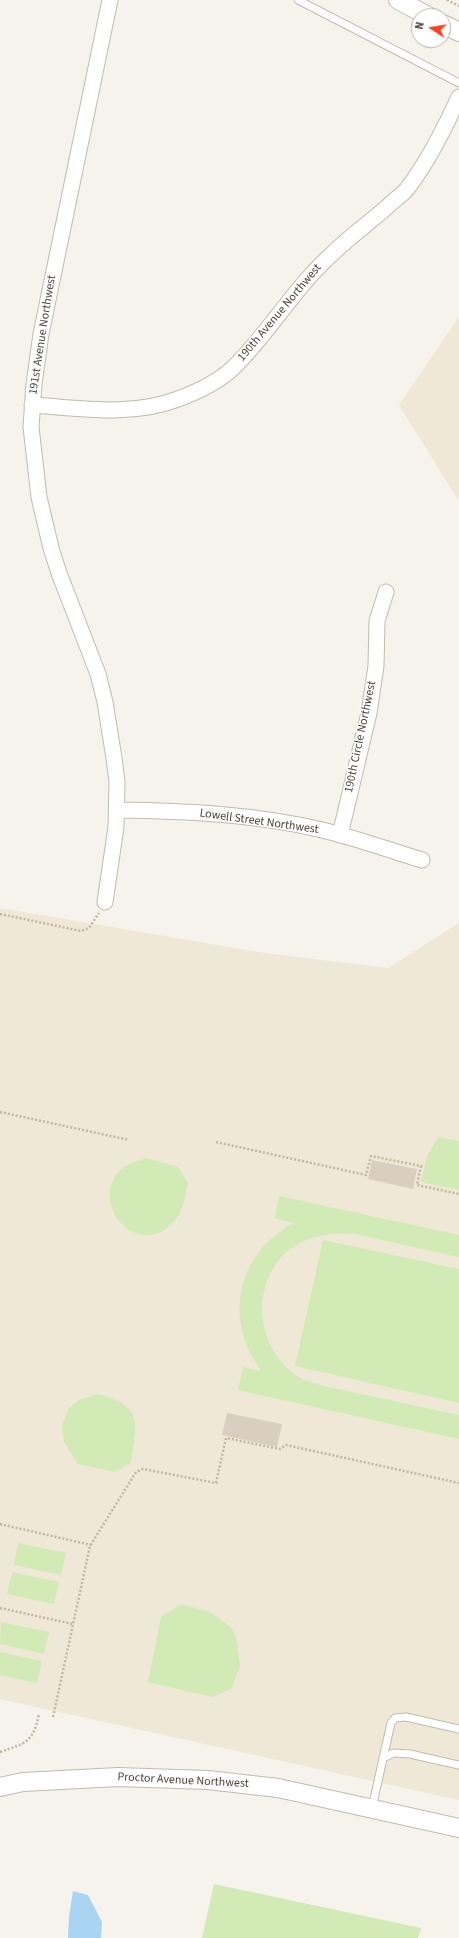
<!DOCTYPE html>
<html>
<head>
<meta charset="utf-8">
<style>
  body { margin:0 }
  #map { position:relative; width:459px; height:1938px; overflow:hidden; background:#f6f3ec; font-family:"Source Sans 3",sans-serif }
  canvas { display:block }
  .north { position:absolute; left:411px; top:8px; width:40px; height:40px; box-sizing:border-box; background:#fff; border:1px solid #b7b4b0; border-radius:50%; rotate:282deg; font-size:11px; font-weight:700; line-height:16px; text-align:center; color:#4b4439 }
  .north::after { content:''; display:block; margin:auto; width:14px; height:18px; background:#fc3f1d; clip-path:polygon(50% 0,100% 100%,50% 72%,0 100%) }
</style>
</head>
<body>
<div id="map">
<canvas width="459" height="1938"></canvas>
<div class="north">N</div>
</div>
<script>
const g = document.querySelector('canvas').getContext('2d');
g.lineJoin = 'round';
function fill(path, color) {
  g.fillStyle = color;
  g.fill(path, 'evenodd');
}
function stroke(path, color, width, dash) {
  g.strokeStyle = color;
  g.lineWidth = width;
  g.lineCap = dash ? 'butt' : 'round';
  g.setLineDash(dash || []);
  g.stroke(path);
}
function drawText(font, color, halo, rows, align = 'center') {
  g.font = font + ' "Source Sans 3",sans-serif';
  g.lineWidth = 3;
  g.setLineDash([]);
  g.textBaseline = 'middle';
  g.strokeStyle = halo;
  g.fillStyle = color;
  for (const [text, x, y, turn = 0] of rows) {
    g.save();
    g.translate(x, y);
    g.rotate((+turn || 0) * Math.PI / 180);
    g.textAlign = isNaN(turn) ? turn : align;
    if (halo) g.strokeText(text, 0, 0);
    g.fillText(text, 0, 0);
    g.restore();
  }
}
fill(new Path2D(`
  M459 317V501L399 405Z
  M0 908 264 953 388 968 459 923V1800L0 1699Z`), '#efe8d6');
fill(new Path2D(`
  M438 1137 459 1141V1190L421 1182 427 1156Z
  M146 1158 178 1167 188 1183C185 1192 184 1207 179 1215 142 1269 83 1201 123 1168 129 1163 139 1161 146 1158Z
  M279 1196 459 1235V1257L355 1234C332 1232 307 1235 289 1250 246 1285 257 1359 307 1381 312 1383 318 1384 324 1386L459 1415V1439L238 1390 243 1367 261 1371C256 1362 249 1353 246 1344 232 1305 241 1265 273 1237 279 1232 286 1228 293 1223L275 1218Z
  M323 1240 459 1269V1403L295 1366Z
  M98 1394C144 1406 137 1423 131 1463L115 1472 78 1464 64 1442 62 1426 69 1408 79 1400Z
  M18 1543 66 1553 61 1575 14 1565Z
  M12 1572 59 1582 54 1604 7 1594Z
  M181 1604 210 1612 231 1627 237 1640 240 1667 231 1689 212 1697 148 1682 161 1617Z
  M1 1622 49 1632 44 1654 0 1644Z
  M0 1652 42 1661 37 1683 0 1675Z
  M214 1884 421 1928 418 1938H202Z`), '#d2eab5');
fill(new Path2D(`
  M73 1891 88 1895 102 1922 101 1938H68L69 1917Z`), '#a9d4f2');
fill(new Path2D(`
  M372 1160 417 1169 413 1189 368 1179Z
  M227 1413 282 1424 277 1447 222 1435Z`), '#d8cfc1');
const service = new Path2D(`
  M298 0 459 83
  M383 1758 394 1753 410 1754 459 1765
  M372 1808 391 1723 395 1718 406 1717 459 1729`);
const minor = new Path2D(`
  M32 405C80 408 131 417 178 399 197 392 218 382 233 368 269 333 294 288 332 254 349 237 369 223 387 207 393 201 402 195 407 189 429 160 444 129 459 97
  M117 810C185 811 256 814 322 830 356 838 389 850 422 860
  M340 835 369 713 376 666 377 621 386 592
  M105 902 116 827 117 782 114 758 105 702 98 674 59 573 51 548 39 497 31 427 34 384 41 334 110 0`);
const tertiary = new Path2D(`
  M398 0 428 16
  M443 24 459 32
  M0 1787 23 1782 118 1777 208 1780 278 1788 459 1828`);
stroke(service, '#c2bbae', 9);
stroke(minor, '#c2bbae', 17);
stroke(tertiary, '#c2bbae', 20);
stroke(new Path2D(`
  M447 0 459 6
  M0 914 81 931 89 928 99 913
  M0 1112 129 1140
  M216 1142 366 1175 371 1156 421 1166 417 1185 459 1194
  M0 1524 91 1545
  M0 1608 73 1624
  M53 1717 90 1546 136 1472 143 1469 216 1483 226 1438 280 1449 286 1445 459 1483
  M0 1752C26 1743 33 1743 39 1714`), '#c4b79f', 2.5, [2, 2]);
stroke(service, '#fff', 7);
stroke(minor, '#fff', 15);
stroke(tertiary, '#fff', 18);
drawText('12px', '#4b4439', '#fff', [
  ["190th Avenue Northwest",280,313,-50],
  ["191st Avenue Northwest",43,335,-81],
  ["190th Circle Northwest",361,737,-78],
  ["Lowell Street Northwest",259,822,8],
  ["Proctor Avenue Northwest",183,1781,3]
]);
</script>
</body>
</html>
